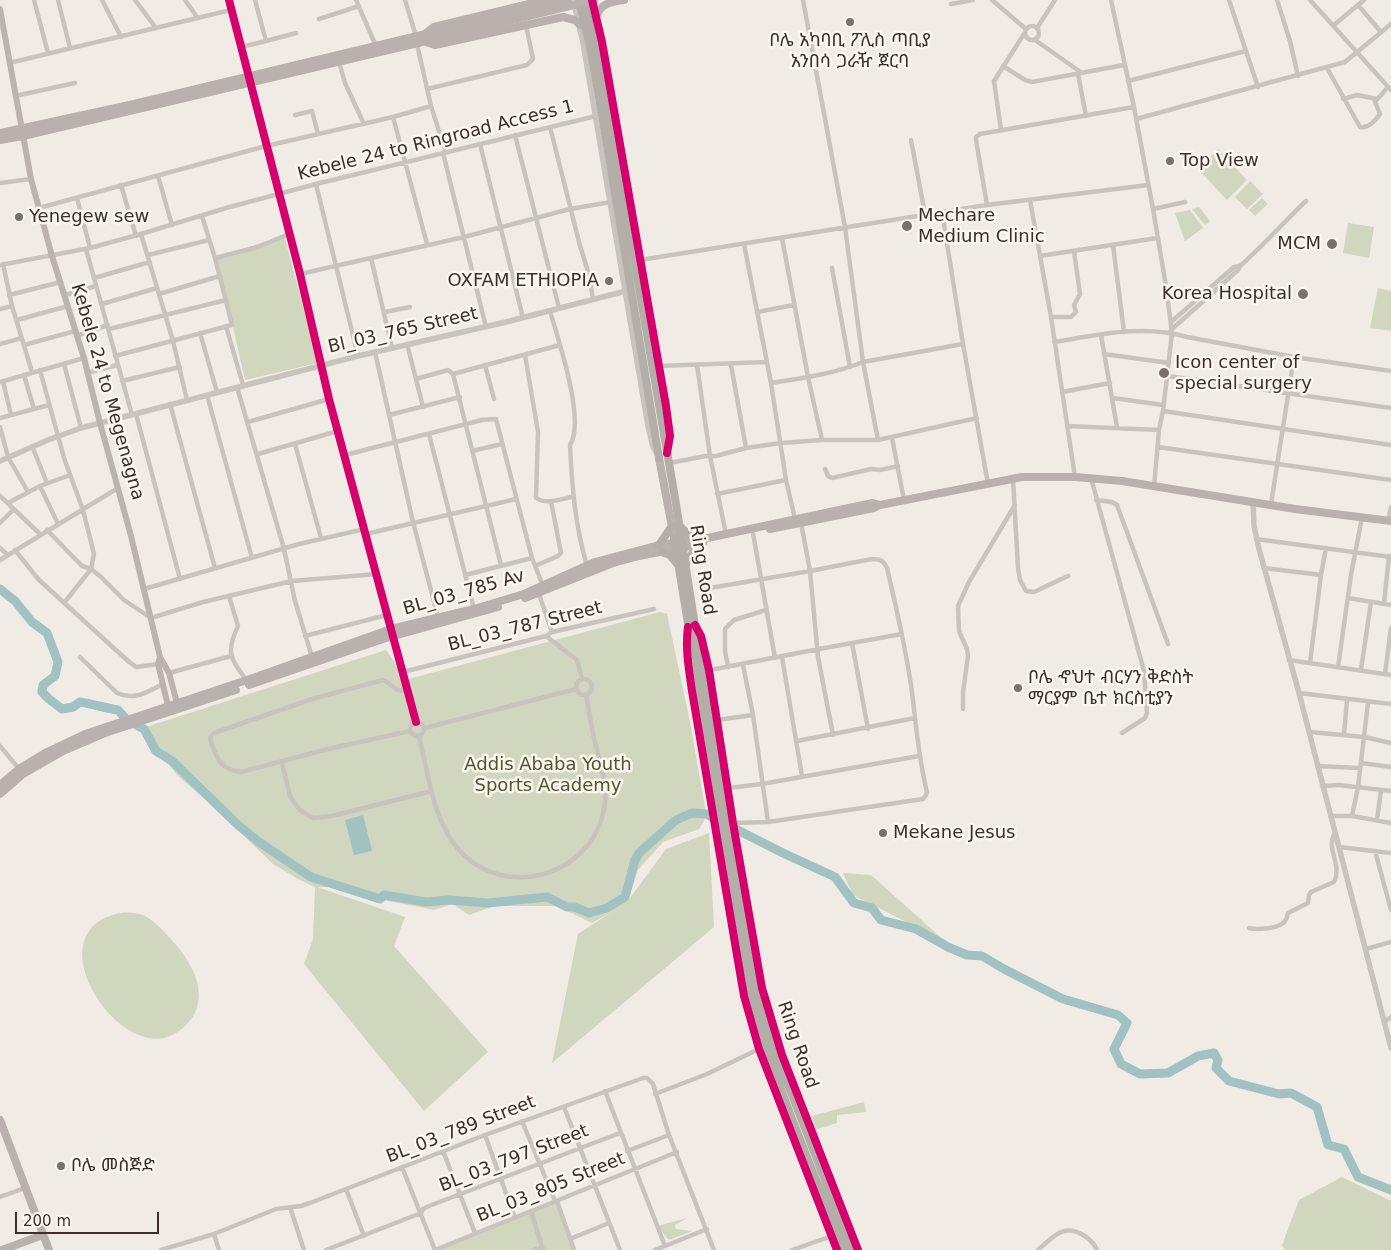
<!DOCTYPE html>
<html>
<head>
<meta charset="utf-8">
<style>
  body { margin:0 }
  #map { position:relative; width:1391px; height:1250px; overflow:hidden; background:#f0ebe5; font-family:"DejaVu Sans",sans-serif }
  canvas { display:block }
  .scale { position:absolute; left:15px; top:1212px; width:144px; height:22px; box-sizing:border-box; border:2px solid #3b302b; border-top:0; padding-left:6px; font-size:15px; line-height:18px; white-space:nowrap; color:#3b302b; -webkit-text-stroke:4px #fbf5ee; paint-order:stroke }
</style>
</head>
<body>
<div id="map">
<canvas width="1391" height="1250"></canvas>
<div class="scale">200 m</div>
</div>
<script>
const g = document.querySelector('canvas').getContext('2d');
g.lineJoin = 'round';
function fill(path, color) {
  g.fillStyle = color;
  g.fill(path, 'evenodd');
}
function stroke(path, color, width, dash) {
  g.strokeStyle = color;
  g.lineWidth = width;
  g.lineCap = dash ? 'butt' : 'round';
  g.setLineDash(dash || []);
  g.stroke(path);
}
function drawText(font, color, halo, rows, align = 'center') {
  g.font = font + ' "DejaVu Sans","Noto Sans Ethiopic",sans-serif';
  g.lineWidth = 5;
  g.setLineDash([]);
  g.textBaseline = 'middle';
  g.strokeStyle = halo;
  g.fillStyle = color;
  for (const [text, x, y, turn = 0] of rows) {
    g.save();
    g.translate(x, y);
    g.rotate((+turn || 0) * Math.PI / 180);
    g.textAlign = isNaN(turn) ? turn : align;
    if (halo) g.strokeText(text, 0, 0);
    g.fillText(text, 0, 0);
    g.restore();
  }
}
fill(new Path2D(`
  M1218 149 1247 180 1227 200 1198 169Z
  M1250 181 1263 194 1247 209 1235 197Z
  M1262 198 1268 204 1255 216 1249 210Z
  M1199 207 1210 221 1205 225 1192 209Z
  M1190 210 1203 228 1185 241 1175 213Z
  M1348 223 1374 227 1369 258 1343 253Z
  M284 235 318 363 245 380 217 258Z
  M1378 288 1391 291V331L1370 328Z
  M660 612 667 614 690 722 706 813 704 821 699 829 663 842 638 870 627 902 666 849 709 833 714 927 552 1063 578 934 613 911 592 923 557 906H494L469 915 453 904 434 910 368 897 336 887H317L405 917 394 946 488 1052 424 1111 304 964 313 939 315 887 298 879 273 864 216 809 178 776 165 760 154 749 145 729 149 726 386 650 396 664 401 681Z
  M843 873 871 875 946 942 853 895Z
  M120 913C128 912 136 913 143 915 154 920 161 929 169 937 189 958 210 990 192 1018 185 1028 175 1035 164 1038 111 1050 36 930 120 913Z
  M864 1102 866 1112 837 1115V1123L815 1130 812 1116Z
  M1342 1177 1391 1201V1250H1285L1282 1245 1299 1200Z
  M556 1200 575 1250H545L543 1246 533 1250H436Z
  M687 1218 675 1225 676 1229 692 1231 669 1240 657 1226Z`), '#d1d6bf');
fill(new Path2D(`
  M363 815 372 851 354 855 345 820Z`), '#a1c2c1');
stroke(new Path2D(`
  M0 589 15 601 32 622 47 633 58 662 55 676 43 685 42 692 49 699 62 709 73 707 80 702C93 704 105 708 118 710L127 720 144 729 156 751 172 761 238 825 259 842 311 877 380 899 384 895 426 902 449 900 488 903 547 897 567 907H574L589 913 607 908 625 897 635 860 639 853 676 820 692 813 706 814 783 853 835 877 854 903 872 908 881 920 916 929 948 947 967 955 982 956 1004 969 1063 999 1118 1015 1127 1023 1114 1049 1121 1064 1140 1074 1168 1073 1198 1056 1214 1053 1218 1060 1216 1068 1229 1081 1279 1094 1291 1093 1317 1107 1328 1145 1344 1149 1358 1177 1391 1190`), '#a1c2c1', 9);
stroke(new Path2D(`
  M34 0 48 53
  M58 0 70 48
  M102 0 121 37
  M135 0 156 28
  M185 0 197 17
  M229 0 300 274 329 399 416 722
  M356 0 376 46
  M405 0 416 36
  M803 0 845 227 863 362 878 440
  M992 0 1026 29
  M1111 0 1134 107 1153 209 1166 286 1172 333 1163 411 1159 430 1154 487
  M1229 0 1258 87
  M1277 0 1290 41 1298 76
  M1310 0 1391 90
  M951 4 973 0
  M1358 5 1381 32
  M319 19 359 6
  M1334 25 1364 0
  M1025 33a7 7 0 1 1 14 0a7 7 0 1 1-14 0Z
  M1037 28 1055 0
  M1035 40 1082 73
  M266 41 296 33
  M417 44 431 106 446 153
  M241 47 266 41 255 0
  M339 62 345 83 364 124
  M9 63 231 10
  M1003 66 1025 80 1032 82 1124 65
  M1327 68 1360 127C1368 129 1376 120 1380 114L1375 102 1388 87
  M1078 74 1086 116
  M1128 81 1246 51
  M427 89 527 65 533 59 526 25
  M15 96 75 83
  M1343 99 1357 95 1377 99
  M295 115 312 111 318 134
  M393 117 427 244
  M1136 119 1345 62 1391 24
  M550 127 579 242 589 275 593 299
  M1001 130 994 81 1024 34
  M515 135 559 308
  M911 140 925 214
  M480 144 523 318
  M443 153 486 327
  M158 176 172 225
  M0 183 31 179
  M316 184 358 356
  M121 185 136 236
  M77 198 90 248
  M1030 200 1051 317 1075 477
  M987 205 976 140V137L980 134 1134 107
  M39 208 266 146 393 117 431 106
  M1153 209 1185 202
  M942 212 963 344 988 484
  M141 234 173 341 187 400
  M782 238 808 377 822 440
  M744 244 771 383 786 480 795 519
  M1113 245 1124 332
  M86 249 132 415
  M148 255 209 240
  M1040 256 1157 238
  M215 258 258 247 289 234
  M371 258 392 348
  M640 260 987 205 1148 185
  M3 264 12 306 32 372
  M0 265 90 248 141 234 226 208 316 184 596 116
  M832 268 850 367
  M300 274 464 237 570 209 611 202
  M94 278 150 262
  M159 294 220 276
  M9 295 61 282
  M65 295 96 286
  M102 304 157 288
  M0 309 12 306
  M550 311C558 339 586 421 570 445 572 487 575 525 587 566
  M385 312 410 307
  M757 312 794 305
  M1051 317H1071L1076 312 1074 305 1080 294 1074 251
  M17 320 68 306
  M1171 322 1234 267 1240 266
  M226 326 243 385
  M109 329 226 300
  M1171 330 1238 270 1240 266C1263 246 1283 223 1306 201
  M200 333 217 392
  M1101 335 1117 427
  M76 336 108 325
  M1054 342C1098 335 1143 324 1187 337L1294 357 1391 371
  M0 344 22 338
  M407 344 423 407
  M24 345 75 331
  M375 352 413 522 438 617
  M1104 354 1169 363
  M525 355 538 432 536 498C546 505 561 499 572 497
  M115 356 232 325 215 258 202 216
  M64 364 81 428
  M485 365 494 399
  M697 365 710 456 726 534
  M731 365 746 448
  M658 366 767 362
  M40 370 64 458 83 510 94 554 91 569 64 603
  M87 373 117 365
  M453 374 560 345
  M24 375 34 409
  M1168 376 1391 408
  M416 379 448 370 453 374 501 565
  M3 381 11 415
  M122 381 180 367
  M0 382 84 358
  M771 383C802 378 834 374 863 362L963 344
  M237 387 284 549 295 601 312 657
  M1062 392 1110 383
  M207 395 252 558
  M1113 398 1163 405
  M170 404 215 568
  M1163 411 1391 445
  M136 414 180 579
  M389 415 460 397
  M0 418 49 405
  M248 422 329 399
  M1067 426 1159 430
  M0 427 8 457 28 492
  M429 434 474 609
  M892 438 904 500
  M295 444 321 538
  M32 446 47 483
  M1158 447 1391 480
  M472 451 502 444
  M258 454 338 431
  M345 455 482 420 496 419 532 558 543 586
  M669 463 706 456H716L746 448 781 443 822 440H878L977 418
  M825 469 828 476 832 478 871 469 880 470 898 466
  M1091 478 1144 671 1147 713 1145 718 1122 733
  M1013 479 1018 568 1020 580 1026 591 1034 592 1068 576
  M40 486 58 524
  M717 494 786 480
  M0 496 40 534
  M1096 500 1112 502 1117 505 1168 644
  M8 503 40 486 70 475
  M1271 504 1294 357
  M1388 521 1391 507
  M0 523 14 509
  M801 523 810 571 818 657 833 735
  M47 530 82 566 91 569 101 577 124 600 151 618 203 602 292 581 377 574
  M753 533 775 658
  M366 534 516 499
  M1256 539 1391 557
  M0 548 8 555
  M15 550 39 580 128 661 136 667 158 664
  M0 560 118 488
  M535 566 558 556 561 553 551 501
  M1264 568 1321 575
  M465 575 532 558
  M144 589 299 544 365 529
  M704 589 810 571 872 559C880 559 883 560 887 568 896 606 905 646 911 685 916 721 918 757 927 792L925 797 923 799 768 822 733 823
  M539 594 552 632
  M229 596 238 626C225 653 231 659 247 681
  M1348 598 1391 605
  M1384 603 1389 556
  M305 636 387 615
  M546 636 577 660 582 679
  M852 643 868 729
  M80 657 117 693C135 701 147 692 163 684
  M782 657 802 776
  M1289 660 1391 675
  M1310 663 1321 575 1326 548
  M743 665 753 715 768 822
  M728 667 725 651V629L734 620 766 610
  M1338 667 1351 575 1362 517
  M715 669 819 649 902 634
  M1361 670 1371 602
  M403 672 546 636 552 632 654 609
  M169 673 231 656
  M1385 674 1391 628
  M576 687a8 8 0 1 1 16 0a8 8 0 1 1-16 0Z
  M407 690C393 693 394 684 383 680L312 699 214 733 211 736 210 739C217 758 219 769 241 772L328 749 410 731
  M1299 693 1391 704
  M963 709V692L968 656 967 649 959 631 958 606 969 582 1015 505
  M717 720 753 715
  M410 729a7 7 0 1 1 14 0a7 7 0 1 1-14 0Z
  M425 728 576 689
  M1309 732 1364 737 1391 743
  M1344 735 1347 700
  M419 736C428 773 433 821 459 850 507 903 598 874 605 802 607 784 601 767 597 750 592 732 589 713 586 694
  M797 741 915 718
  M0 746 20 770
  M282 763 290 796 295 804 300 810 313 818 332 816 432 791
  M1361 763 1391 767
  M1317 766 1360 768
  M1322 786 1339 785 1391 791
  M728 788 762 784 919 756
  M1330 816H1352L1391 823
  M1352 816 1358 787 1368 703
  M1377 820 1381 790
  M1339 847 1391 853
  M1375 851 1391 910
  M1249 928C1257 930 1280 929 1285 921 1287 919 1287 916 1288 913L1308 903 1309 895 1311 892 1334 882C1343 865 1325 849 1335 833
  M1366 949 1391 942
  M1384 1022 1391 1017
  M605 1091 665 1246
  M655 1094 707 1074 759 1049
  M564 1107 620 1250
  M522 1121 555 1201
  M485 1135 515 1218
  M443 1151 475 1233
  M627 1151 669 1135
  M402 1167 435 1250
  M346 1189 364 1236
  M0 1197 22 1189
  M557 1201 574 1250
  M290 1207 304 1250
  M531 1211 543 1250
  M214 1234 219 1250
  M570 1239 609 1223
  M161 1250 214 1234 276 1209 301 1206 310 1203 485 1135 643 1078H647L653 1084 669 1135 714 1250
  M326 1250 421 1213 423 1209 429 1206 620 1133
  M435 1250 677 1152
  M534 1250 542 1247
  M655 1250 707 1229
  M792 1250 832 1236
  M1038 1250C1053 1237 1063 1223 1083 1235 1090 1239 1094 1243 1097 1250`), '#c9c3be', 4.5);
stroke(new Path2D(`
  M573 0 583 43 648 426 653 447 657 454
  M592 0C606 46 612 94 620 142 632 212 644 281 655 351 659 375 674 428 668 449
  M0 461 48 440 81 428 358 356 506 322 626 291
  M1253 502 1254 526 1259 549 1299 693 1391 1048
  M697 629 701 636 709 670 733 823 762 988 782 1055 858 1250
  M688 631 687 654 692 691 744 996 759 1049 837 1250`), '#c9c3be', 5.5);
stroke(new Path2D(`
  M0 9 31 179 52 256 84 358 100 423 131 536 160 657 169 673 177 703
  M160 657 158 664 168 706`), '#bab3ae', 6);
stroke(new Path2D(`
  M597 15C601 3 612 2 624 0
  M425 34 434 27 545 0
  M426 42 435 45 563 17 575 20 580 25
  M0 133 134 104 567 0
  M0 140 23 136 435 39
  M659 458 674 538
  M770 529 874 508 878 506
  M525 598 613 563 639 556 700 544
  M249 685 383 639 498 607
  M0 785 19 769 47 752 85 734 247 680 391 629 474 609 524 594 595 562 659 545 698 540 863 505 873 503 880 505 1022 477H1075L1122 481 1295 509 1391 521
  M0 794 23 774 63 751 105 733 236 690
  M0 1120 49 1250
  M2 1250 40 1236`), '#b8b1ad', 8);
stroke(new Path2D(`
  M579 0 589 42 599 97 659 458
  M586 0 599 54 676 504 717 767 753 972 761 1007 777 1056 852 1250
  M680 526 689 535 698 540
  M674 538 707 739 710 762 748 984C771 1075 810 1163 844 1250
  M659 545 672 526
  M662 552 670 555 678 565
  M686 564 693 552 703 543`), '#b4aea8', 8);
stroke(new Path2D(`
  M435 39 594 0`), '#b8b1ad', 8);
stroke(new Path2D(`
  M229 0 300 274 329 399 416 722
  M592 0 602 42 666 406 670 436 667 453
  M695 625 701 636 709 670 733 823 762 988 782 1055 858 1250
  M688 627C685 648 689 670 692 691L744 996 759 1049 837 1250`), '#d6006c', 8);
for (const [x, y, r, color] of [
  [850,22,5,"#7a716c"],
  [1170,161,5,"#7a716c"],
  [19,217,5,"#7a716c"],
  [907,226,6,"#7a716c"],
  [1332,244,6,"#7a716c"],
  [609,281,5,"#7a716c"],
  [1303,294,6,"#7a716c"],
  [1164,373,6,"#7a716c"],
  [1018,688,5,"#7a716c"],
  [883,833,5,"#7a716c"],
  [61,1166,5,"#7a716c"]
]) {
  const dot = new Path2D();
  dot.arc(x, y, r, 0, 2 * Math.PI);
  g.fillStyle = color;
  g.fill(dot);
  stroke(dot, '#fbf5ee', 2);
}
drawText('18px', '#3b302b', '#fbf5ee', [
  ["ቦሌ አካባቢ ፖሊስ ጣቢያ",850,41,"center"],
  ["አንበሳ ጋራዥ ጀርባ",850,62,"center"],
  ["Top View",1180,161],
  ["Mechare",918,216],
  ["Medium Clinic",918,237],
  ["Yenegew sew",29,217],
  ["MCM",1321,244,"right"],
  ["OXFAM ETHIOPIA",599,281,"right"],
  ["Korea Hospital",1292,294,"right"],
  ["Icon center of",1175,363],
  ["special surgery",1175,384],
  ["ቦሌ ኆህተ ብርሃን ቅድስት",1028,678],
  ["ማርያም ቤተ ክርስቲያን",1028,699],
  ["Mekane Jesus",893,833],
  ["ቦሌ መስጅድ",71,1166]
], 'left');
drawText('18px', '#3b302b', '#fbf5ee', [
  ["Kebele 24 to Ringroad Access 1",436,141,-14],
  ["Bl_03_765 Street",403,331,-13],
  ["Kebele 24 to Megenagna",107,392,74],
  ["Ring Road",702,570,81],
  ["BL_03_785 Av",464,593,-16],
  ["BL_03_787 Street",525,627,-14],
  ["Ring Road",797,1045,71],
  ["BL_03_789 Street",461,1130,-21],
  ["BL_03_797 Street",514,1159,-21],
  ["BL_03_805 Street",551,1188,-22]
]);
drawText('18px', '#4a5a2e', '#fbf5ee', [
  ["Addis Ababa Youth",548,765],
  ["Sports Academy",548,786]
]);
</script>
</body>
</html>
